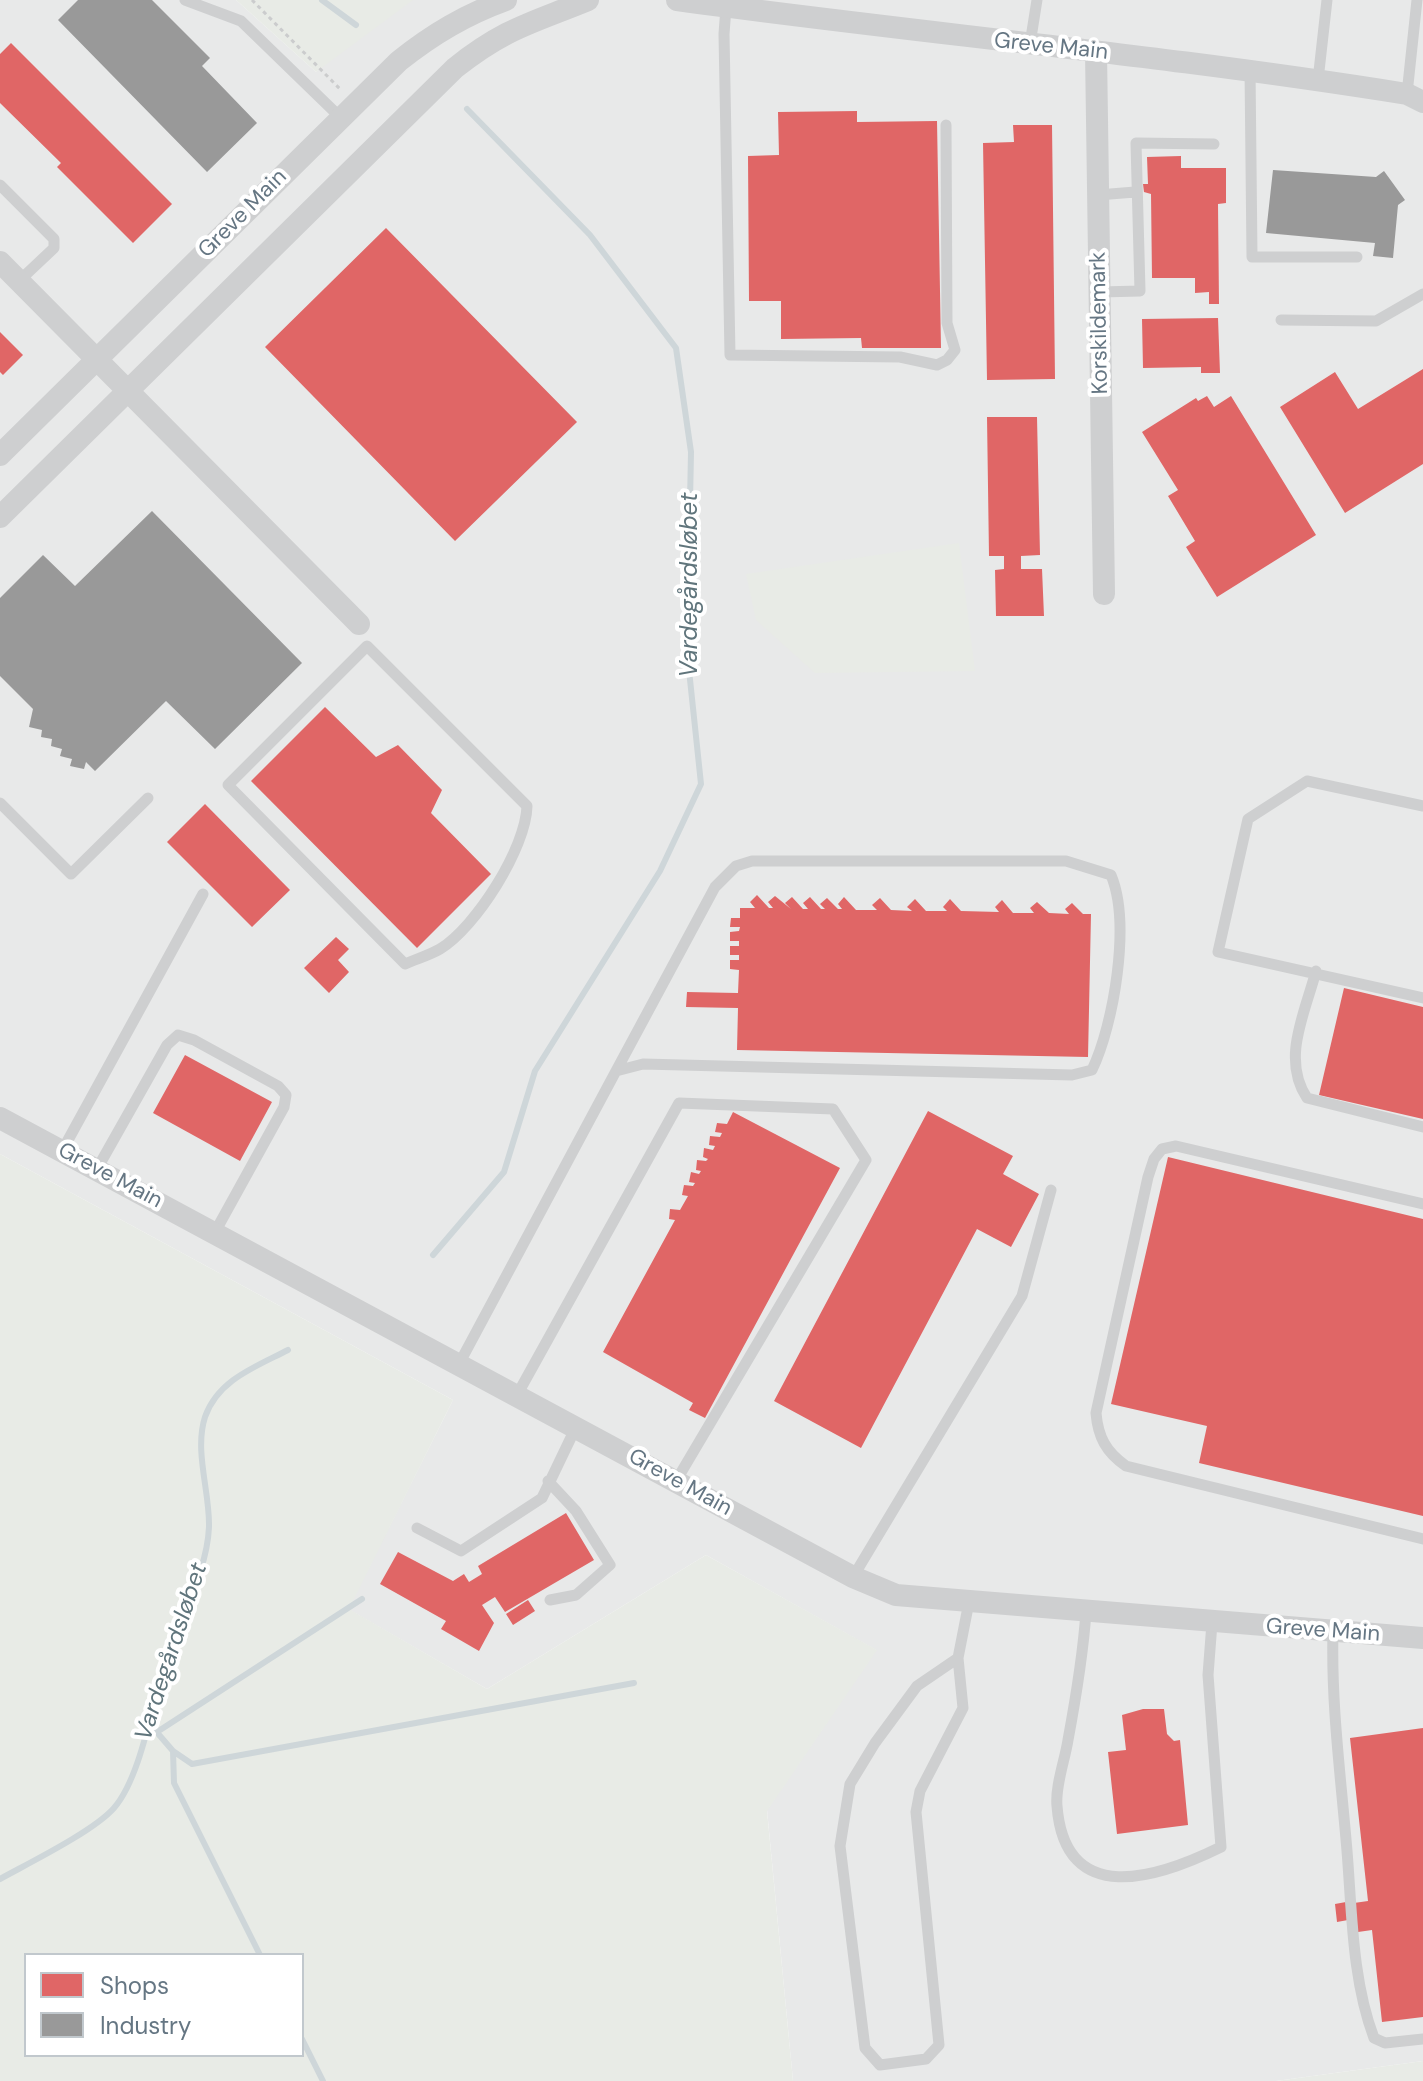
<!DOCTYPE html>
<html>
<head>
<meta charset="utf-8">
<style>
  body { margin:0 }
  #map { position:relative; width:1423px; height:2081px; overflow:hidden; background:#f9f9f9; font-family:"DM Sans",sans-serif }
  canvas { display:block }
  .legend { position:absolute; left:24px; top:1953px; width:280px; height:104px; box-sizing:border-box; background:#fff; border:2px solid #c1c8cd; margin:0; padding:10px 14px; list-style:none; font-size:24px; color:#657683 }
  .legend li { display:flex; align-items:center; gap:16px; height:40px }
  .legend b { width:40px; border:2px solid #c1c8cd }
</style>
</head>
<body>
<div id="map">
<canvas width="1423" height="2081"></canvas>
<ul class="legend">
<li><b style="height:22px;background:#e06666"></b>Shops</li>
<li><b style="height:22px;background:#999"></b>Industry</li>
</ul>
</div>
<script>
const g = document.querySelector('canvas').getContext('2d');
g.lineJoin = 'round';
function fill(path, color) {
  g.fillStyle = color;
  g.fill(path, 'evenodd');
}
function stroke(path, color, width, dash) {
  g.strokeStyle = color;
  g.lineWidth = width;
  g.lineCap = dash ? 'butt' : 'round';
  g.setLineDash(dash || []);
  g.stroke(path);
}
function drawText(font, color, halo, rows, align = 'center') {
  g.font = font + ' "DM Sans",sans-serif';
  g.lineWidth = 8;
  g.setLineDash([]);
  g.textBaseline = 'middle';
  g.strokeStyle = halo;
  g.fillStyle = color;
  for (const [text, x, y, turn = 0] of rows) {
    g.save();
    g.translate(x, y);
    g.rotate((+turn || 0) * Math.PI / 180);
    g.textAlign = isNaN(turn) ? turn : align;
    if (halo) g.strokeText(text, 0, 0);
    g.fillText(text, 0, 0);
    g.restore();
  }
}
fill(new Path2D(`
  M0 0H236L316 72 380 16 408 0H1423V2061L1276 2081H793L767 1810 876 1650 706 1555 487 1689 348 1609 453 1400 0 1154Z`), '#e8e9e9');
fill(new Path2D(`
  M236 0H413L316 72Z
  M959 543 975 671 815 673 756 620 746 574Z
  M0 1154 453 1400 349 1609 487 1689 706 1555 877 1650 767 1811 793 2081H0ZM302 1955V2055H26V1955Z
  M1423 2061V2081H1276Z`), '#e8ebe6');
fill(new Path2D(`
  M11 43 172 204 133 243 57 167 61 163 0 103V54Z
  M857 111V122L937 121 941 348H862L861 338 781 339V301H749L748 156 779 155 778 112Z
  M1013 125H1052L1055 379 987 380 983 143 1014 142Z
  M1181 156V168H1226V203L1218 204 1219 304H1209V292L1195 293V278H1152L1151 194 1144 192 1143 184H1148L1147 157Z
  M386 228 577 422 455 541 265 347Z
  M1218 318 1220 373H1201V367L1143 368 1142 319Z
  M0 332 23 355 3 375 0 372Z
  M1423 369V464L1345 513 1280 407 1335 372 1358 409Z
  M1207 396 1214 407 1231 396 1316 535 1217 597 1186 547 1195 541 1168 496 1178 490 1142 432 1196 398 1198 401Z
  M987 417H1037L1040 555 1021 556V569H1042L1044 616H996L995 570 1004 569V556H989Z
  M325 707 376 757 398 745 442 790 431 813 491 874 417 948 251 781Z
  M205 804 290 890 252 927 167 842Z
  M757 895 769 908H773L768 902 775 896 791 909 785 903 792 897 803 909H808L803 903 810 897 821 909H825L820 904 827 898 838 909H842L838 904 844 897 856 910H877L872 905 880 898 891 910 912 911 907 907 915 899 926 911H947L943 907 950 899 961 911 999 912 995 907 1002 900 1013 913H1034L1030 908 1037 902 1049 913 1069 914 1065 909 1072 903 1083 914H1091L1088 1057 737 1050 738 1008 686 1007 687 992 738 993 739 970 730 969V960H739V955H730V946H739V941H730V932L739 931 740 927H730L731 918H740V908H755L750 902Z
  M336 937 349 949 338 960 349 972 329 993 304 968Z
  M1344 988 1423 1007V1119L1319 1095Z
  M185 1055 272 1102 240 1161 153 1113Z
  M928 1111 1013 1156 1003 1174 1039 1194 1011 1247 977 1229 861 1448 774 1401Z
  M733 1112 840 1168 705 1418 689 1410 693 1403 603 1352 675 1220 669 1219 670 1209 680 1210 688 1196 682 1195 684 1185 693 1186 695 1183 689 1182 691 1172 699 1174 701 1171 696 1170 697 1160 706 1161 708 1159 703 1157 704 1148 713 1150 715 1146 709 1145 710 1136 720 1137 722 1133 715 1132 717 1123 727 1124Z
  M1168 1157 1423 1219V1516L1199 1463 1207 1426 1111 1404Z
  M566 1513 594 1560 505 1612 495 1597 482 1605 494 1623 479 1651 441 1629 446 1621 380 1584 398 1552 453 1581 464 1574 469 1582 482 1574 478 1566Z
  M528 1600 535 1611 513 1625 506 1614Z
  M1143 1709H1164L1167 1734 1174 1741 1180 1740 1188 1825 1117 1834 1108 1752 1126 1750 1122 1715Z
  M1423 1728V2017L1382 2022 1372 1930 1358 1932 1354 1903 1368 1901 1350 1738Z
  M1346 1902 1348 1920 1337 1922 1335 1904Z`), '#e06666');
fill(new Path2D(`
  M78 0H152L210 58 202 66 257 123 207 172 58 20Z
  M1273 170 1376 177 1384 171 1405 200 1398 205 1393 258 1373 256 1375 243 1266 233Z
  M152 511 302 663 215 749 166 701 95 771 86 762 84 769 70 766 72 759 60 756 62 749 51 746 52 739 41 737 42 730 29 727 33 709 0 676V598L43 555 75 586Z`), '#999');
stroke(new Path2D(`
  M322 0 356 25
  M433 1255 504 1172 535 1071 660 871 701 784 687 651 691 452 676 348 590 235 467 109
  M148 1722 173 1751 192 1764 634 1683
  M157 1732 362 1599
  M173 1751 174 1783 260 1955
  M0 1879C29 1863 94 1831 114 1808 143 1775 154 1691 170 1648 184 1608 207 1570 209 1527 210 1492 194 1451 205 1417 218 1380 255 1367 288 1350
  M302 2039 323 2081`), '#ced6d9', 6);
stroke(new Path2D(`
  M252 0 341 90`), '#cbcccd', 3, [4, 4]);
stroke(new Path2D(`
  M185 0 241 21 341 118
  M726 7 724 34 730 355 900 357 937 365 947 360 955 350 947 323 946 125
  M1030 44 1037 0
  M1250 69 1252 257H1357
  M1318 80 1327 0
  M1407 94 1417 0
  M0 185 54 239V248L19 281
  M1098 195 1135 192
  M1100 292 1140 291 1136 143 1214 144
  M1281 320 1376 321 1423 294
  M367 646 527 806C526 848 476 927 440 949 430 955 416 959 405 964L228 785Z
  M0 803 71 874 148 798
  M1423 806 1307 781 1248 819 1218 952 1423 998
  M1316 971C1305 1013 1281 1059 1307 1098L1423 1127
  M62 1151 203 894
  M97 1169 167 1045 178 1035 194 1040 278 1086 286 1095 284 1107 215 1232
  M1423 1204 1176 1146 1162 1149 1154 1159 1148 1177 1096 1413C1098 1437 1106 1452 1126 1466L1423 1539
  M459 1364 616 1071 643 1064 1072 1075 1092 1070C1114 1024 1131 923 1111 875L1066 861H752L736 866 715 887 616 1071
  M517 1395 679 1103 833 1109 866 1160 676 1481
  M548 1481 576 1511 610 1565 576 1595 550 1600
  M417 1528 461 1551 542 1498 576 1427
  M853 1577 1022 1296 1051 1190
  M1086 1612C1083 1655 1076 1697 1068 1740 1065 1760 1055 1786 1057 1806 1065 1909 1158 1878 1221 1847L1208 1675 1212 1623
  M1333 1632C1331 1705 1341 1778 1347 1851 1352 1912 1352 1980 1374 2038L1385 2043 1423 2039
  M958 1658 963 1708 920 1791 916 1812 939 2045 926 2059 880 2065 865 2048 840 1846 850 1784 875 1743 917 1686 958 1658 969 1602`), '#cecfd0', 11);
stroke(new Path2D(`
  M677 0C920 33 1164 55 1407 94L1423 102
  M1096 52 1104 594
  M0 262 359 624
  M0 455 399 61C433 34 465 15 506 0
  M0 517 455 68C505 28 532 23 588 0
  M0 1118 853 1577 896 1595 1423 1638`), '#cecfd0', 22);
drawText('22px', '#657683', '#fff', [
  ["Greve Main",1051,47,6],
  ["Greve Main",243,214,-45],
  ["Korskildemark",1100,323,-91],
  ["Greve Main",110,1176,28],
  ["Greve Main",680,1483,29],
  ["Greve Main",1323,1631,4]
]);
drawText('italic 24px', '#60757c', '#fff', [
  ["Vardegårdsløbet",691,585,-90],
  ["Vardegårdsløbet",172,1652,-72]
]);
</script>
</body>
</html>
